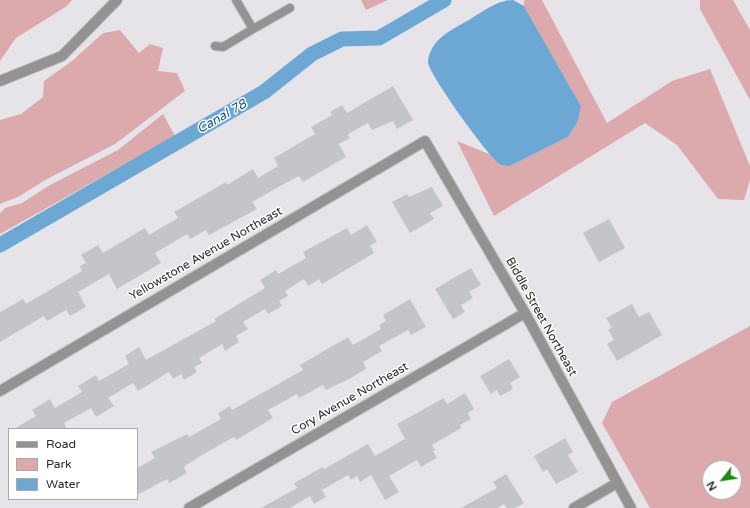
<!DOCTYPE html>
<html>
<head>
<meta charset="utf-8">
<style>
  body { margin:0 }
  #map { position:relative; width:750px; height:508px; overflow:hidden; background:#e7e4e9; font-family:"Varela Round",sans-serif }
  canvas { display:block }
  .legend { position:absolute; left:8px; top:428px; width:130px; height:72px; box-sizing:border-box; background:#fff; border:1px solid #aaa9aa; margin:0; padding:5px 7px; list-style:none; font-size:12px; color:#2a292b }
  .legend li { display:flex; align-items:center; gap:8px; height:20px }
  .legend b { width:20px; border:1px solid #aaa9aa }
  .north { position:absolute; left:702px; top:460px; width:40px; height:40px; box-sizing:border-box; background:#fff; border:1px solid #aaa9aa; border-radius:50%; rotate:240deg; font-size:11px; font-weight:700; line-height:16px; text-align:center; color:#2a292b }
  .north::after { content:''; display:block; margin:auto; width:14px; height:18px; background:#198a0d; clip-path:polygon(50% 0,100% 100%,50% 72%,0 100%) }
</style>
</head>
<body>
<div id="map">
<canvas width="750" height="508"></canvas>
<ul class="legend">
<li><b style="height:5px;background:#949293"></b>Road</li>
<li><b style="height:11px;background:#dcaaac"></b>Park</li>
<li><b style="height:11px;background:#6da8d4"></b>Water</li>
</ul>
<div class="north">N</div>
</div>
<script>
const g = document.querySelector('canvas').getContext('2d');
g.lineJoin = 'round';
function fill(path, color) {
  g.fillStyle = color;
  g.fill(path, 'evenodd');
}
function stroke(path, color, width, dash) {
  g.strokeStyle = color;
  g.lineWidth = width;
  g.lineCap = dash ? 'butt' : 'round';
  g.setLineDash(dash || []);
  g.stroke(path);
}
function drawText(font, color, halo, rows, align = 'center') {
  g.font = font + ' "Varela Round",sans-serif';
  g.lineWidth = 3;
  g.setLineDash([]);
  g.textBaseline = 'middle';
  g.strokeStyle = halo;
  g.fillStyle = color;
  for (const [text, x, y, turn = 0] of rows) {
    g.save();
    g.translate(x, y);
    g.rotate((+turn || 0) * Math.PI / 180);
    g.textAlign = isNaN(turn) ? turn : align;
    if (halo) g.strokeText(text, 0, 0);
    g.fillText(text, 0, 0);
    g.restore();
  }
}
fill(new Path2D(`
  M0 0H72L67 6 16 38 0 61Z
  M361 0H388L366 10Z
  M524 0H542L607 123 672 81 710 69 750 166V180L744 200 718 199 677 145 645 123 494 216 457 141 489 154 500 165 510 166 568 137 578 121 581 106 524 6Z
  M700 0H733L750 30V100L700 9Z
  M120 30 139 53 150 44 163 48 158 71 177 73 185 91 115 144 47 179 18 197 0 204V120L21 114 43 97 44 81 72 61 103 33Z
  M163 114 175 136 0 234V213L5 208 22 203 50 185 118 150Z
  M750 326V508H650L602 423 612 402ZM710 468H734V492H710Z`), '#dcaaac');
fill(new Path2D(`
  M513 0 524 6 581 106 578 121 568 137 510 166C506 166 501 166 498 163 487 154 426 71 428 61 431 39 451 30 469 20 482 12 497 0 513 0Z`), '#6da8d4');
stroke(new Path2D(`
  M0 245 264 92 312 54 342 39 379 38 444 0`), '#6da8d4', 15);
fill(new Path2D(`
  M393 86 413 120 397 129 393 121 372 130 368 123 348 134 350 138 339 144 346 157 320 172 303 182 299 176 280 186 252 202 257 209 209 235 206 230 190 239 187 234 155 253 161 263 117 289 109 274 78 292 86 307 70 316 66 310 47 321 44 316 0 342V312L23 299 26 304 82 271 80 266 86 263 81 255 98 245 103 253 145 228 149 235 178 218 174 212 226 182 227 185 253 169 258 178 278 166 274 158 315 134 311 127 332 115 330 112 342 105 347 113Z
  M432 187 443 206 430 213 434 219 410 233 392 202 407 194 409 197Z
  M609 219 625 248 599 262 583 233Z
  M367 225 377 242 370 246 374 253 322 284 319 279 308 286 304 279 285 291 288 296 279 301 282 306 268 314 265 309 243 322 248 329 236 336 239 342 225 351 222 344 199 358 202 363 194 367 197 372 184 380 181 374 173 379 169 372 138 391 133 383 108 398 114 406 96 417 91 408 64 423 67 429H14L36 416 32 410 50 399 55 408 82 392 78 386 96 375 99 381 129 364 125 356 139 347 146 360 216 321 214 319 265 288 260 280 276 270 278 274 306 258 303 252 347 228 351 235Z
  M471 268 481 285 469 292 473 298 461 305 465 312 453 319 435 289Z
  M410 299 426 327 411 335 408 330 379 346 382 351 363 362 366 369 349 379 326 390 323 385 299 398 297 394 268 410 273 418 236 440 234 437 200 456 184 467 187 473 169 483 167 479 137 495V468L155 458 151 452 187 434 189 437 221 419 218 413 230 406 232 410 303 370 300 365 348 337 353 345 381 329 379 325 386 321 383 315Z
  M632 304 639 317 649 312 662 335 617 361 607 344 614 340 608 330 612 328 606 318Z
  M509 359 520 377 510 383 513 389 500 396 497 390 491 394 480 376Z
  M465 393 474 409 468 413 471 419 460 425 461 428 432 445 435 450 433 451 437 458 421 467 417 460 389 476 399 492 385 500 371 475 360 482 357 476 351 480 348 475 322 490 326 497 314 504 310 496 290 508H261L297 488 294 483 323 467 324 469 368 444 375 456 405 439 397 424 444 398 447 404Z
  M565 438 573 452 568 455 578 472 556 484 547 469 543 472 534 456Z
  M506 474 524 503 515 508H507L504 504 497 508H461L497 488 493 482Z`), '#c3c5ca');
const service = new Path2D(`
  M236 0 253 29 290 8
  M215 46 223 47 253 29`);
const minor = new Path2D(`
  M0 81 62 56 117 0
  M0 391 425 141 525 313 631 508
  M189 508 525 313
  M574 508 617 483`);
stroke(service, '#c5c2c7', 10);
stroke(minor, '#c5c2c7', 12);
stroke(service, '#949293', 8);
stroke(minor, '#949293', 10);
drawText('12px', '#2a292b', '#fff', [
  ["Yellowstone Avenue Northeast",206,254,-30],
  ["Biddle Street Northeast",541,317,61],
  ["Cory Avenue Northeast",350,399,-30]
]);
drawText('italic 13px', '#155984', '#fff', [
  ["Canal 78",222,117,-30]
]);
</script>
</body>
</html>
